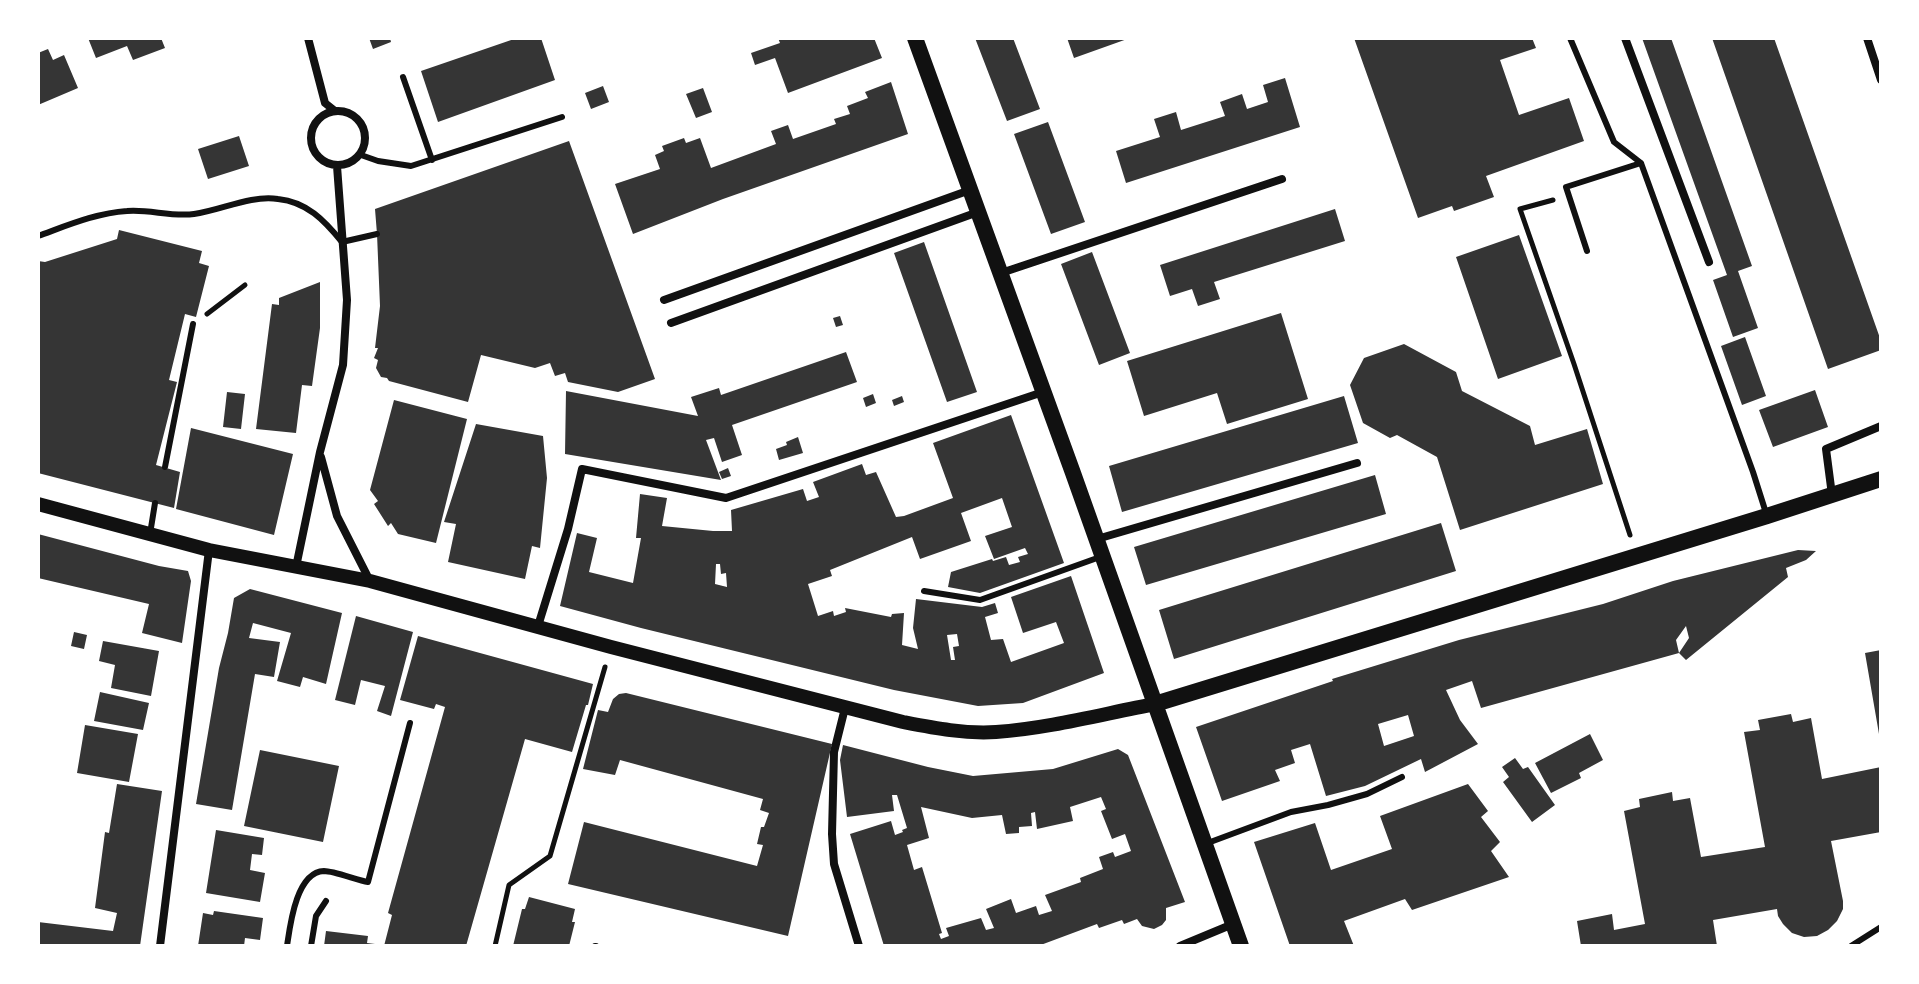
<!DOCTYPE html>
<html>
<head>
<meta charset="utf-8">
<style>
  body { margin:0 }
  #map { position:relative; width:1919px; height:984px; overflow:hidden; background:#fff; font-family:"Golos Text",sans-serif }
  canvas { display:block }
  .frame { position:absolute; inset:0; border:40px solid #fff; pointer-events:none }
</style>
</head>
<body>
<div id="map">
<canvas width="1919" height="984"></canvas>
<div class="frame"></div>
</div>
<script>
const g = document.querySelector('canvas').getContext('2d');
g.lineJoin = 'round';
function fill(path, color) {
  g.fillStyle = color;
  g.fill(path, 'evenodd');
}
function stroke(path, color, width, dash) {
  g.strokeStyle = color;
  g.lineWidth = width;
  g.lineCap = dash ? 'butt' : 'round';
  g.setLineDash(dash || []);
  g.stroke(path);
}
fill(new Path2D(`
  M88 38H161L165 48 133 60 127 46 96 58Z
  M369 38H390L391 42 373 49Z
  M517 38H541L555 80 438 122 421 71Z
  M778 38H874L882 58 788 93 775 58 755 65 751 53 780 43Z
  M975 38H1013L1040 109 1007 121Z
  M1067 38H1130L1074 58Z
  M1354 38H1532L1536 48 1500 60 1519 115 1569 98 1584 141 1486 176 1494 197 1454 211 1452 206 1418 218Z
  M1642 38H1671L1752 266 1738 271 1758 328 1733 337 1713 280 1727 275Z
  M1712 38H1774L1881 341V350L1828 369Z
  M48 49 53 60 64 55 78 88 38 105V53Z
  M1285 78 1300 127 1126 183 1116 151 1160 137 1154 119 1176 112 1181 130 1225 116 1220 102 1242 94 1247 109 1268 102 1263 85Z
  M891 82 908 134 723 199 633 234 615 184 660 169 655 155 664 151 662 146 684 138 686 143 700 138 711 168 776 144 771 131 788 125 793 139 836 124 834 119 850 114 847 106 868 98 865 92Z
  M603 86 609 102 591 109 585 93Z
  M703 88 712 112 696 118 686 94Z
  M1048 122 1085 222 1051 234 1014 134Z
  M239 136 249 166 208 179 198 149Z
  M569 141 655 379 618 392 568 382 565 373 555 376 550 363 535 368 481 355 468 402 389 381 387 378 381 377 376 368 378 360 374 358 378 348H375L380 306 377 234 375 209Z
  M1335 209 1345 241 1214 282 1220 299 1198 306 1192 289 1170 296 1160 265Z
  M119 230 202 251 199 263 209 266 196 317 185 314 169 380 177 382 156 465 180 472 174 508 38 473V261L45 262 117 239Z
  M1519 235 1562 356 1498 379 1456 257Z
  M924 242 977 392 947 402 894 253Z
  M1092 252 1130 353 1099 365 1061 264Z
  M320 282V328L312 386 302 385 296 433 256 429 272 304 279 305V298Z
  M1281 313 1308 399 1227 424 1217 393 1144 416 1127 361Z
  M840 316 843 325 836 327 833 318Z
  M1745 337 1766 396 1742 405 1721 346Z
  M1404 344 1456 372 1462 391 1530 426 1535 445 1587 429 1603 484 1460 530 1437 457 1397 435 1390 438 1363 423 1350 385 1364 358Z
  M846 352 857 382 732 425 742 455 722 462 714 438 706 440 721 480 565 454 566 391 698 416 691 397 719 388 721 395Z
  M1815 390 1828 427 1773 447 1759 410Z
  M227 392 245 394 241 429 223 427Z
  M873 394 876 403 866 407 863 398Z
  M902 396 904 402 894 406 892 400Z
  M1344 396 1358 443 1122 512 1109 466Z
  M394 400 467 419 436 543 398 534 391 523 388 526 374 504 378 501 370 490Z
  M1011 415 1064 563 980 593 948 587 951 572 992 559 993 561 1006 557 1009 565 1020 562 1018 557 1028 554 1025 548 994 559 985 536 1012 527 1002 498 961 513 971 541 920 559 912 537 830 570 832 576 808 584 818 616 833 611 834 616 846 612 845 608 891 617 892 614 904 613 902 645 918 649 913 628 916 599 982 607 995 603 998 613 985 617 991 640 1003 639 1011 662 1064 643 1056 622 1023 633 1011 597 1071 576 1104 673 1023 703 978 706 894 690 641 628 560 606 577 533 597 538 589 572 633 583 641 538H636L640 494 667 498 662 526 713 531H732L731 510 803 489 807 501 819 497 813 482 862 464 866 475 876 472 896 517 904 516 953 498 933 443ZM716 564H720L721 574 726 573 727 587 715 584ZM957 634 959 646 953 647 955 660H951L947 635Z
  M476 424 543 436 547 478 540 548 532 546 525 579 448 562 456 524 444 522Z
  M191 428 293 454 274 535 176 509Z
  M798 437 803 453 779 460 776 449 787 445 786 442Z
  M728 468 731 476 722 479 719 472Z
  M1375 475 1386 514 1146 585 1134 547Z
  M1441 523 1456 571 1174 659 1159 610Z
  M38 534 159 566 188 571 191 581 182 643 142 633 149 604 38 578Z
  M1798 550 1816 551 1806 560 1786 568 1788 577 1686 660 1679 653 1689 638 1686 626 1676 640 1679 653 1481 708 1472 681 1446 690 1460 720 1478 744 1425 772 1421 759 1365 786 1326 796 1310 744 1291 750 1295 763 1275 770 1280 781 1222 801 1196 727 1333 681 1332 679 1459 640 1603 604 1673 581ZM1408 715 1414 736 1384 746 1378 724Z
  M250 589 342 613 326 684 303 677 300 687 277 681 291 633 253 623 249 638 280 642 274 677 255 674 232 810 196 804 219 668 228 633 234 598Z
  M356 616 413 632 391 716 377 711 385 686 361 680 355 705 335 700Z
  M74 632 87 635 84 649 71 646Z
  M418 636 593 684 588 705H586L572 752 525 739 466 946H384L392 915 388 913 445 707 436 704 434 709 400 700Z
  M103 641 159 651 151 696 111 688 115 665 99 661Z
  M1881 650V734H1879L1865 653Z
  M100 692 149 703 143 730 94 721Z
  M626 693 832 744 788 936 568 884 584 822 757 866 763 845 757 844 761 827H764L769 813 760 810 763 799 620 760 615 775 583 769 598 710 608 712 613 699 619 694Z
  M1791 714 1793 722 1811 718 1822 779 1881 767V832L1831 841 1843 901V909L1837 921 1828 930 1817 936 1804 937 1792 933 1783 924 1778 916 1777 909 1713 920 1717 946H1581L1577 921 1612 914 1614 930 1645 924 1624 811 1640 807 1639 799 1672 792 1673 801 1690 798 1701 857 1765 847 1744 732 1760 730 1758 720Z
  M85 725 138 734 129 782 77 773Z
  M1590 734 1603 760 1579 773 1581 778 1551 793 1535 763Z
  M843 745 928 767 973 776 1053 769 1118 749 1128 755 1185 902 1166 908V920L1162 925 1154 929 1142 926 1137 919 1124 924 1122 920 1099 928 1097 924 1038 946H884L850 834 891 821 895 835 903 832 902 830 907 828 897 795H892L894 811 847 817 840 760ZM1101 797 1106 809 1101 811 1112 839 1125 834 1131 851 1115 857 1113 852 1099 857 1103 869 1080 878 1081 882 1045 895 1052 911 1039 915 1036 906 1016 913 1011 899 986 909 994 928 986 930 981 918 946 928 949 936 941 939 939 934 942 933 922 867 914 870 907 845 929 838 921 807 972 818 1002 815 1006 834 1019 833V827L1032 826 1031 813 1035 812 1037 829 1073 821 1070 807Z
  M260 750 339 766 323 842 244 826Z
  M1515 758 1523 769 1528 767 1555 805 1532 822 1503 782 1509 777 1502 767Z
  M117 784 162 791 140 946H38V922L113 931 117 913 95 908 105 832 109 833Z
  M1468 784 1488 811 1481 817 1500 842 1491 851 1509 877 1412 910 1405 899 1344 921 1354 946H1290L1254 842 1315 823 1331 870 1392 849 1380 816Z
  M216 830 264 838 262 855 252 854 250 870 265 873 260 902 206 893Z
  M529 897 575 909 572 922H575L569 946H513L522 909H525Z
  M214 911 263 918 260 940 245 938 244 946H198L203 913 213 915Z
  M326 931 368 936 367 943 375 944V946H324Z`), '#353535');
stroke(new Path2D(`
  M1553 200 1520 209 1574 364 1630 535
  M207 314 245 285
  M495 946 509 885 550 856 605 667`), '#111', 5);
stroke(new Path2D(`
  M1570 38 1614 142 1641 163
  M403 77 432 160
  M361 155 378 161 411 166 562 117
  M38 236C66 226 96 213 127 211 149 209 171 217 194 214 222 210 250 195 278 199 307 202 324 220 342 242L377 234
  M1587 251 1566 187 1641 163 1753 472 1766 513
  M165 467 193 324
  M150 534 155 503
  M924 591 980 600 1100 557
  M1205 844 1291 812 1328 805 1367 794 1402 777
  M287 946C290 926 296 872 324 871 334 871 357 880 368 882L410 723
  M311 946 316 916 326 901
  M595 946H596
  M1851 946 1881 927`), '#111', 6);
stroke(new Path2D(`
  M308 38 325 103 335 111
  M1625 38 1709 262
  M1867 38 1881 80
  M311 138a27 27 0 1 1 54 0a27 27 0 1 1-54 0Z
  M1001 273 1282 179
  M664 300 970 190
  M671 323 978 212
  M321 457 337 516 370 581
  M1832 495 1826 449 1881 426
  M1097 539 1357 463
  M296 567 320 452 343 365 347 300 337 166
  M538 626 568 529 582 469 726 498 1043 392
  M845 708 834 752 832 834 834 864 859 946
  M160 946 209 550
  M1180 946 1233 924`), '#111', 8);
stroke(new Path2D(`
  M38 504 209 550 370 581 611 647 903 722C934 728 964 734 996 732 1050 728 1102 714 1155 704`), '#111', 14);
stroke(new Path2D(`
  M915 38 1073 473 1241 946
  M1155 704 1767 516 1881 479`), '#111', 16);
</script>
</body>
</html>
